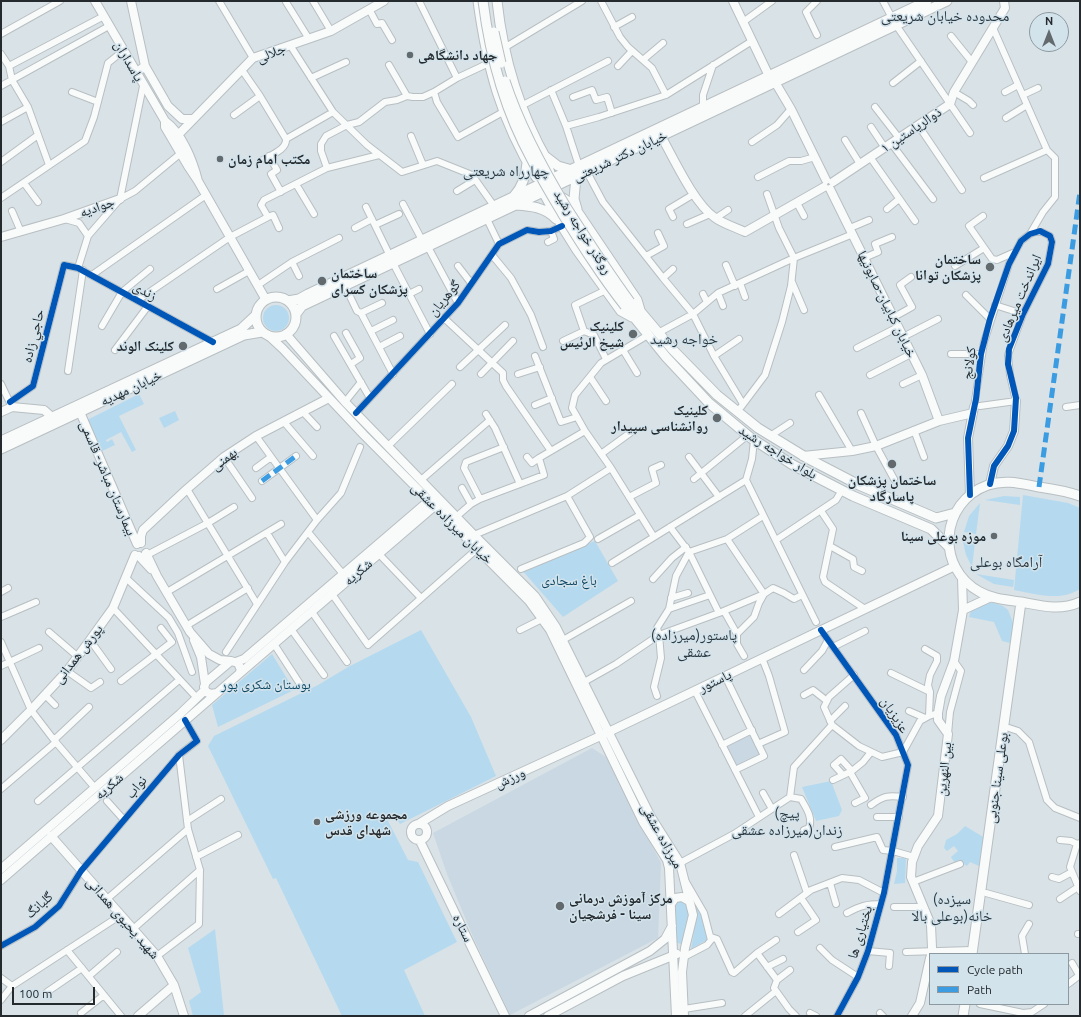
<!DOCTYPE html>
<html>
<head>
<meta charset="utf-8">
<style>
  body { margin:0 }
  #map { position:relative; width:1081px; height:1017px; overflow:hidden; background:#d9e2e6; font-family:Ubuntu,sans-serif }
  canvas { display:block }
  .frame { position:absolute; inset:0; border:2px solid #242a2d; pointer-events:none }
  .legend { position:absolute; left:929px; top:953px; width:140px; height:52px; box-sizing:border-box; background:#d3e3ec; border:1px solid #8d99a0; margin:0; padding:5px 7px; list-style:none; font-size:12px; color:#242a2d }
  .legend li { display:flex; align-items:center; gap:8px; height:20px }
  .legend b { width:20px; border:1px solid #8d99a0 }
  .north { position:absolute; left:1029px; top:12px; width:40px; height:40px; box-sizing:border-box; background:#d3e3ec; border:1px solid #8d99a0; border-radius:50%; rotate:0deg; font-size:11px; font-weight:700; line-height:16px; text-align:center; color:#242a2d }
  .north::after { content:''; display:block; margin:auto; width:14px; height:18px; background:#636a6e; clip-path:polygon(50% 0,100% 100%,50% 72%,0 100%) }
  .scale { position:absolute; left:12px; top:987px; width:83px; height:18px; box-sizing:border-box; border:2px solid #242a2d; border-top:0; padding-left:5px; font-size:12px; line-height:14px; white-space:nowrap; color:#242a2d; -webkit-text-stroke:3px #d3e3ec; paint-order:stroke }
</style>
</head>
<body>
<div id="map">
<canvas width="1081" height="1017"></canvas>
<div class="frame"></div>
<ul class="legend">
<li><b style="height:5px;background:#0057b8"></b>Cycle path</li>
<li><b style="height:5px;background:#3c9ce1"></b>Path</li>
</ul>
<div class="north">N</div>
<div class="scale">100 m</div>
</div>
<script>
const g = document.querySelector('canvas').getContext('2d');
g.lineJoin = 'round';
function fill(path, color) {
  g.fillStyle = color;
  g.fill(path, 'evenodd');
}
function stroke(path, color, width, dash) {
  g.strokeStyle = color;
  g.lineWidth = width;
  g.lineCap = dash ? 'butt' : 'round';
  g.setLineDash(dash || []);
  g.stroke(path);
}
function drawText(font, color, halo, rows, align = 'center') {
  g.font = font + ' Ubuntu,"Noto Naskh Arabic",sans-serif';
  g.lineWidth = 3;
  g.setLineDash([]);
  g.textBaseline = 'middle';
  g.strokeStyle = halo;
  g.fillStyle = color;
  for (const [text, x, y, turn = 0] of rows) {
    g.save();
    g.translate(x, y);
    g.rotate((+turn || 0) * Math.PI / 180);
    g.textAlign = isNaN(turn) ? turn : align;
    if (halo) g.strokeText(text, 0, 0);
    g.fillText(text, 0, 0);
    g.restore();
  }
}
fill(new Path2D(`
  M751 733 762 754 737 767 726 746Z
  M592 748 606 757 661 863 658 938 510 1015 474 939 447 874 433 833Z`), '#c9d8e2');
fill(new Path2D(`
  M263 318a13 13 0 1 1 26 0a13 13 0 1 1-26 0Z
  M139 394 144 404 119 416 136 450 132 452 121 432 106 440 107 442 112 439 115 445 102 451 87 420Z
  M175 411 179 420 164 428 159 418Z
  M1023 495 1068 503 1080 508V589C1060 602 1036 594 1014 590Z
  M1004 496 1020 497V505L985 500Z
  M980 503 976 534 964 532 969 516Z
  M595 541 618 581 563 617 521 569Z
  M963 542 975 543 972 567 966 555Z
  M976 574 1014 580 1013 587 994 584Z
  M987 603H994L1003 606 1008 610 1016 630 1014 644 1002 641 994 622 969 617 971 610Z
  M421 630 471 717 496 776 400 824 395 816 388 821 408 860 418 862 457 942 404 970 425 1016H342L276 878 273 879 208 746 214 736 318 685 348 667Z
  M272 654 294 690 218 727 212 705Z
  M831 781 842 810 839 816 816 821 802 787Z
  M965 826 985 838 981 867 970 862 967 866 962 863H955L951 857 958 851 954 846 947 851 944 848 946 840 957 834Z
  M897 858H906L905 883 894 884 897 871Z
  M680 901 686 902 689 911 683 943 681 944 675 942 674 906 676 903Z
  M694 902 703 919 707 940 691 949 696 921Z
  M215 929 224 1016H193L189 1001 201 992 188 948Z`), '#b5daef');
const street = new Path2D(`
  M219 1 253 58
  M313 1 331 31
  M419 1 457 78
  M601 1 620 37 628 47 652 68 666 95
  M883 1 892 18
  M286 2 309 39
  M369 9 377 24 382 23 392 40
  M743 22 772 1
  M896 25 970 133
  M614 27 632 17
  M993 28 1047 150 1055 158V197L1043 212 1030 234
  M1 34 60 1
  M817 35 806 12 817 1
  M951 36 972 62
  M290 45 333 112 367 145 402 172 437 161 472 175 494 206
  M504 48 582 1
  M1 54 9 66 12 80 28 107 49 165
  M644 59 663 43
  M389 65 407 96
  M9 66 104 16
  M618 66 632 51
  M242 70 260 96 286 139C287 150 270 155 263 160
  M311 78 346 62
  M893 83 921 61
  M1 86 109 26
  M551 90 566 126 579 166
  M72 92 98 102
  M434 92 437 102 458 137 503 112
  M954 92 969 101 973 105
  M1005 92 1018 85
  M1023 95 1038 88
  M573 97 592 90 596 100 607 97 612 113
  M521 106 608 61
  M703 107V95L713 65
  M875 107 899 138
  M234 115 260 96
  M1006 118 1027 105
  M1 122 28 107
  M918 125 962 190
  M566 126 599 117 666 95 752 41
  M871 127 885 148
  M411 136 423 165
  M286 139 333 112
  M845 140 860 164
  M752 142 777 125 791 109
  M891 143 933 199
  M379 155 327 168 321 151V144L326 136 347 125 359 122 385 102 397 100 407 96 413 97H423L434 92 457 78 489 63
  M269 156 277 170 271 174 281 192
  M870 157 915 221
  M1 162 38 135
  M587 172 603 202 663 278 693 314 714 356 743 404
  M758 177 789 161H801L815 157
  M984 178 1047 150
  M24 183 38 202
  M296 184 314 214
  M457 191 475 180
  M1 198 85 141 94 117 108 63 123 51
  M120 199 143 86
  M797 203 804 216
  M403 204 422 240
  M366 207 390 256
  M887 209 899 199
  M12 211 21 232
  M983 216 969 226 992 259 997 260 1015 252
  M268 217 273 215 279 228
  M673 217 669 209 694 194
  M716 218 728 210
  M65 219 79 223 88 236
  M487 219 499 244
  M687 224 710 214
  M375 225 399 214
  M355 228 372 219
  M850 228 869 220
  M548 242 554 239 551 231
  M428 247 458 303
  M492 255 511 278 531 315 543 347
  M646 256 664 246 658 233
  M864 258 878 252 875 244 892 237
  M292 262 299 276
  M393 263 430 334
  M726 265 735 286
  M458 266 471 283
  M955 266 984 248
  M78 268 88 236 120 199 135 191 181 153
  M92 275 206 195
  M663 278 673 269
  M792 282 804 310
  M740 283 745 297
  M258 285 292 262 339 238
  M345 286 357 311 361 313 393 374
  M217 289 249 271
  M606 290 575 305 584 331 594 335 606 359
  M718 293 723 306
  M409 294 419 289
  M703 294 707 302
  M966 295 990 319
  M138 300 230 237 268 217 261 205 264 200 327 168
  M995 305 1023 314
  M361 313 382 303
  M894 317 912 307 900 285 911 277
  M444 318 503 373V380L506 386 551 451
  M102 326 122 292 150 269
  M371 331 393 320
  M346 333 360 358 351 364
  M658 333 693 314 718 293 794 258 853 234
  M648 335 601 363 575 395 572 408 585 431 611 468 654 537
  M334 336 370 398
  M903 337 938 319
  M563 341 584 331
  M379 347 400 336
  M857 348 898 327
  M115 350 148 306
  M623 350 637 373
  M951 354H981
  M535 356 561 422 577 417
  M714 356 739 339
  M460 367 505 325
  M68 371 83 270
  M481 374 513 341
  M518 374 540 367
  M870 375 911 354
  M590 377 606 401
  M1 384 11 405
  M903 384 922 375
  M819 395 852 451
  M10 402 33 386 64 265 78 268 213 342
  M345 402 361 382
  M535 405 552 398
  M741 407 765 375 782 322 791 286 794 258 779 228 767 194
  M974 407 984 342 1009 264 1021 241 1030 234 1035 232H1042L1050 236 1052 242 1048 264 1023 314 1008 355 1010 375 1016 401 980 406
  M1066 407 1080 405
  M303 412 317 427
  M356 413 458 303 499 244 527 230 539 232 551 231 562 226
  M861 413 876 446 894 479
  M486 414 495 428 520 484
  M284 422 313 456
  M914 430 924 457
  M256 436 317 520
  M770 436 790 423
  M754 440 752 459 746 480 816 622
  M388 446 452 384
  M601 454 630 433
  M224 457 252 498
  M527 457 532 463 539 458
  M689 457 719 497
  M256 468 271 457
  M694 479 748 435
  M421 480 490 420
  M262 481 296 456
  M462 488 471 504
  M187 489 257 604
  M629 497 656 483 652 469 661 465
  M480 499 464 468 466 462 504 447
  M821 511 833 529 823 577 825 582 865 609
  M456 517 471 504 480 499 544 475 539 458 585 431
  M670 527 689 552 719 613
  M308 532 343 574
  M267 533 285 562
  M474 535 567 496 611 468
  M598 539 640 515
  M727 539 764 594
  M776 540 836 500 842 490
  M830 546 853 559 854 567 862 571
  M689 552 727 539 763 516
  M379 554 421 598
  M147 555 208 523 234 507
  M612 563 746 480
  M521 569 584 543 590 537 567 496
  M126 578 169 618 178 633 192 672
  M653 579 672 558 686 547
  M1 592 8 588
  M167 592 281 524
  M332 594 368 645 477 549
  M671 598 688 593
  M113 608 197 698
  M669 609 710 595
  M724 611 737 634
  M312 612 347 662
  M1 617 36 602
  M186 626 248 588
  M291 629 324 675
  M520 630 542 619
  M821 630 896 735 908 765 884 893 868 951 858 977 837 1016
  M49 632 77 656
  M90 640 111 669
  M563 640 631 601
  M1 642 31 710 54 740 95 788
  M274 644 300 684
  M833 647 865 631
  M925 649 937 656V661L930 675 928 685 930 692 929 716
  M226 652 285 562 317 520 341 493 360 447
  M744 656 737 644V634L754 617 759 603 764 594
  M1 666 39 648
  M804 670 822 651 828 640
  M67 671 91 688 100 682
  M891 673 930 692
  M854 675 829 697 824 707 832 725 859 746 882 757 903 752 920 721 929 716 938 713
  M725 676 764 756 735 770
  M121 681 172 642 161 628
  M584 682 616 664 659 635 719 613 764 594 773 588 784 593 794 599 802 595
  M695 691 759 817
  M45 695 55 705
  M804 695 813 690 827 701
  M657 696 654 687 661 658 659 635 657 628 669 609 676 576 689 552
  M909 711 925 718
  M830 721 845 706
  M1009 728 1018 731 1029 742 1047 800 1055 808 1080 818
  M948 734 950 712 961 671 954 661
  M54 740 89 707
  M758 744 785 732 769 676 762 658
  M722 745 752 730
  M850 772 865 798 855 803
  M843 775 834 765 841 759 852 771
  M833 780 852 771 863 762 871 752
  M1 789 56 742
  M763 793 772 809
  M790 797 801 799C806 808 813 817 809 828L804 830
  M38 801 179 680
  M107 801 124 820
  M871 805C883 796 888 795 903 797
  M877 817H899
  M187 821 221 799
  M1060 840 1071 841 1077 844
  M1080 843 1077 844 1070 867 1080 891
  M835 847 877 837 883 850 893 851 914 857
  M794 855 807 893
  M196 857 238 835
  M680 863 734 834 790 797 794 767 832 725
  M1052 877 1059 879 1072 872
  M913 882 960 864
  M830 883 836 904
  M986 893 1029 905
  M107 899 188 829
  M1060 899 1078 887
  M894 907H924
  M847 913C860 906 867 904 881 904
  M779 914 811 890 842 878 859 880 884 893
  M133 929 200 870
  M798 932 816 920 801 898
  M1078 934H1080
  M711 937 717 939 732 972 734 973 757 953 777 980 774 988 789 1009 796 1016
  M1 946 35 927 59 906 81 871 179 755 197 741 185 720
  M820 948 832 960 858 977
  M67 950 121 1016
  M868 951 890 953 889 966
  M906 952 972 950
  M757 953 776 940
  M1025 954 1022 936 1029 924
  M157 956 199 924 200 870 188 829 179 755
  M684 957 707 945 711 940 704 913 686 882
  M1072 963 1079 975
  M767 967 783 959
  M89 976 117 952
  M1 978 12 986
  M777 980 790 970
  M1068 984 1080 975
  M47 992 82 968
  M1 1000 12 986 121 915
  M980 1004 1023 1013 1032 1012 1044 1004
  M684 1009 722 1003
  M81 1013 104 995
  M810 1013 816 1016
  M880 1013 883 1016
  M745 1016 776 991`);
const secondary = new Path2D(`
  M95 1 165 121C182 133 193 161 198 181
  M131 1 145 66 136 73
  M733 1 769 76
  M145 66 168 106 182 119H193
  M775 82 791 109 826 180
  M165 121V127L188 166 198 181 266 300
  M178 135 253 58 331 31 384 1
  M661 136C674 159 694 203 714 217 723 224 735 227 745 232L824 187
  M833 182 950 104 954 92 1005 8 1004 1
  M830 189 922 375 939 421
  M1 237 64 219 120 199
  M286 334 345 402 474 535 535 596 556 627 651 817 680 863 693 915 685 948 682 972 684 1016
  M268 335 283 349 364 435 529 601 550 630 643 822 667 860 669 868 676 1016
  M1 412 12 407 44 410 52 417
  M80 412 137 544
  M803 456 852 451 876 446 939 421 973 413
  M990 484 994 466 1008 446 1014 431 1016 401
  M970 495 968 438 974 407
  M141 543V536L143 530 187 489 224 457 256 436 329 398
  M146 553 157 576 190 632 209 654 220 660 231 661
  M139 556 151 569
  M963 610 991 597
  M194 640 201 657 205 684
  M236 662 244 659 432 498
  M239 674 437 504
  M1 740 31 710 67 671 90 640 113 608 135 555
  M420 823 448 806 596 738 955 566
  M411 832a8 8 0 1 1 16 0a8 8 0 1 1-16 0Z
  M51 836 157 956 174 985 184 1016
  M420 841 505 1016
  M1 869 180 714 205 690
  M1 880 239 674 241 670 238 663 231 661 206 682 204 687 206 692 211 694 217 693
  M671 904 675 898 682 897 689 901
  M931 954 932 948 931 925 911 877 912 862 918 846 938 816 948 734 938 720V713L941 696 954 661 962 616 963 610 962 578
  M138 1016 174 985
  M529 1016 650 951 665 939 672 926
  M548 1016 623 976 677 954
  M912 1016 920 1003 930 958`);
const primary = new Path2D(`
  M478 1C487 67 501 120 536 177L540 179 546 178 550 173 545 158
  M497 1C503 57 520 113 548 162
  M545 156 558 166 572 170
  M576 177 574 199 577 209
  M541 188 562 226 577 250 621 311 632 317
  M514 196C523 186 526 176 527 163
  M516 205C531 206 545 207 556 219
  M562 226 556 211 555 206 557 200 563 198 570 203 577 211 637 300 640 310
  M256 317a20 20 0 1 1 40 0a20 20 0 1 1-40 0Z
  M288 301 299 299 308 294 927 1
  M630 302 640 311 673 350 717 395 758 428 807 458 859 485 936 518 955 513
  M625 306 666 357 709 403 751 438 793 465 853 496 931 529 949 547
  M296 314 302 306 947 1
  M1 441 241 329 256 315
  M1 449 244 335 262 332
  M1080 496C1066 491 1053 489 1039 487 1022 484 1006 479 988 485 940 502 935 568 980 592 992 599 1007 600 1021 602 1042 606 1060 611 1080 602
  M972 954 1021 602
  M963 1016 965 1004`);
stroke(street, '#b8bfc2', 8);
stroke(secondary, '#b8bfc2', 10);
stroke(primary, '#b8bfc2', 11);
stroke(street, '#f9fbfb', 6);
stroke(secondary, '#f9fbfb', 8);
stroke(primary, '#f9fbfb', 9);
const primaryBridge = new Path2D(`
  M483 1C490 57 505 111 532 160 541 178 552 196 562 213 582 245 602 277 625 306
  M494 32 501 63
  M505 81C520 127 543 169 568 210 588 241 608 272 630 302`);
stroke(primaryBridge, '#b8bfc2', 11, []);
stroke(primaryBridge, '#f9fbfb', 9);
stroke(new Path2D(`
  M262 481 296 456
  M1039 487 1080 192`), '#3c9ce1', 5, [10, 5]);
stroke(new Path2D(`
  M10 402 33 386 64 265 78 268 213 342
  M356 413 458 303 499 244 527 230 539 232 551 231 562 226
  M970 495 968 438 976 399 981 354 990 319 1009 264 1021 241 1030 234 1040 231 1050 236 1052 242 1048 264 1023 314 1009 349 1008 364 1016 398 1014 431 1008 446 994 466 990 484
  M821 630 896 735 908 765 884 893 868 951 858 977 837 1016
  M1 946 35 927 59 906 81 871 179 755 197 741 185 720`), '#0057b8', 6);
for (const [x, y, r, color] of [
  [410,55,4,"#636a6e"],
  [220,159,4,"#636a6e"],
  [990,267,5,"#636a6e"],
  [322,281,5,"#636a6e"],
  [633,334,5,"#636a6e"],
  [183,346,5,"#636a6e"],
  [717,418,5,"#636a6e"],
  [892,464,5,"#636a6e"],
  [994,536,4,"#636a6e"],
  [317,822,4,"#636a6e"],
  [560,906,5,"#636a6e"]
]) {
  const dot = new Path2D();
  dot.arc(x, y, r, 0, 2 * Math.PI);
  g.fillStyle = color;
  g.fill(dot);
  stroke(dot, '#d3e3ec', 1.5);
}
drawText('14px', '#242a2d', '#d3e3ec', [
  ["جلالی",271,53,-22],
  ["پاسداران",129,61,60],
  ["ذوالریاستین ۱",911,130,-34],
  ["خیابان دکتر شریعتی",620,156,-25],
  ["جوادیه",97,207,-19],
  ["روگذر خواجه رشید",583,232,58],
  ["زندی",145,291,29],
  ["گوهریان",444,298,-50],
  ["ایراندخت میرهادی",1019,298,-67],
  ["خیابان کبابیان-صابونیها",887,304,64],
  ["حاجي زاده",33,336,-76],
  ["کولانج",969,363,-82],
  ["خیابان مهدیه",131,388,-25],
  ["بلوار خواجه رشید",778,452,32],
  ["بهمنی",224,459,-37],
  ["بیمارستان مباشر- قاسمی",108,478,67],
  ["خیابان میرزاده عشقی",452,523,45],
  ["شکریه",358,572,-41],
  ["پورش همدانی",78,654,-52],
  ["پاستور",715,681,-26],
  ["عزیزیان",895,715,57],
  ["بین النهرین",944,769,-84],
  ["ورزش",510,778,-24],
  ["بوعلی سینا جنوبی",997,778,-82],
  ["شکریه",109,786,-41],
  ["نواب",136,787,-50],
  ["میرزاده عشقی",662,836,61],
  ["گلبانگ",39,905,-42],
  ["شهید یحیوی همدانی",123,918,49],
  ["ستاره",463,928,64],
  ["بختیاری ها",860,932,-73]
]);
drawText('bold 14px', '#242a2d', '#d3e3ec', [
  ["جهاد دانشگاهی",418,55],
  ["مکتب امام زمان",228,159],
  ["ساختمان",981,259,"right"],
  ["پزشکان توانا",981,275,"right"],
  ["ساختمان",331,273],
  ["پزشکان کسرای",331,289],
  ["کلینیک",624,326,"right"],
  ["شیخ الرئیس",624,342,"right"],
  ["کلینک الوند",174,346,"right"],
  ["کلینیک",708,410,"right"],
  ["روانشناسی سپیدار",708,426,"right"],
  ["ساختمان پزشکان",892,480,"center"],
  ["پاسارگاد",892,496,"center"],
  ["موزه بوعلی سینا",986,536,"right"],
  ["مجموعه ورزشی",325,814],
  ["شهدای قدس",325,830],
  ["مرکز آموزش درمانی",569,898],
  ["سینا - فرشچیان",569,914]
], 'left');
drawText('14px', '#0d4662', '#d3e3ec', [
  ["باغ سجادی",569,580],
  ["بوستان شکری پور",266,684]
]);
drawText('15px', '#2d3941', '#d3e3ec', [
  ["محدوده خیابان شریعتی",945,16],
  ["چهارراه شریعتی",506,171],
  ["خواجه رشید",684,339],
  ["آرامگاه بوعلی",1006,562],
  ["(پاستور(میرزاده",694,635],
  ["عشقی",694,652],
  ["(پیچ",787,813],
  ["زندان(میرزاده عشقی",787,830],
  ["(سیزده",952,899],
  ["خانه(بوعلی بالا",952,916]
]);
</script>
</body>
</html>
